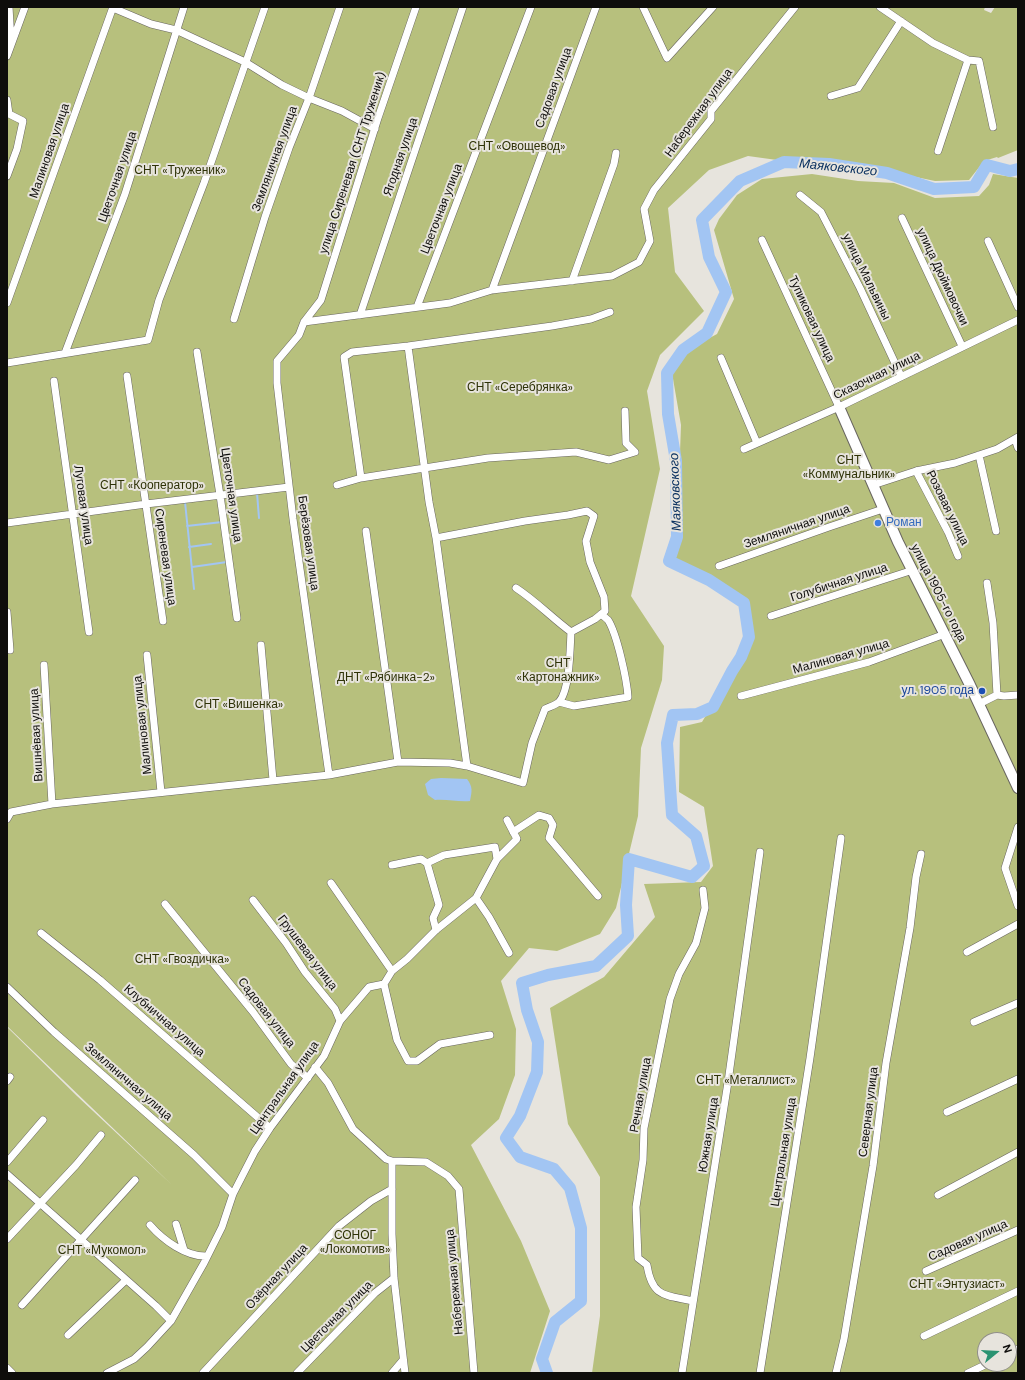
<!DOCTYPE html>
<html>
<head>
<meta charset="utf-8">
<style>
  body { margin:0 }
  #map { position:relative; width:1025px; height:1380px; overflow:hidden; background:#e7e4dd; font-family:"DM Sans",sans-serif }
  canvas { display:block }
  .frame { position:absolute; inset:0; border:8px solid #0e0d0b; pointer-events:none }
  .north { position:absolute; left:977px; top:1332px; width:40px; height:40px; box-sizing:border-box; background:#e7e4dd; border:1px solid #908e89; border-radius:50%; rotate:72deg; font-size:11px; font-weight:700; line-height:16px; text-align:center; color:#0e0d0b }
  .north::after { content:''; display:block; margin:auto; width:14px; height:18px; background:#2a9371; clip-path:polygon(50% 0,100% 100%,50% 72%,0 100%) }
</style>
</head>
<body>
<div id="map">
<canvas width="1025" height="1380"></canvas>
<div class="frame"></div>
<div class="north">N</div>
</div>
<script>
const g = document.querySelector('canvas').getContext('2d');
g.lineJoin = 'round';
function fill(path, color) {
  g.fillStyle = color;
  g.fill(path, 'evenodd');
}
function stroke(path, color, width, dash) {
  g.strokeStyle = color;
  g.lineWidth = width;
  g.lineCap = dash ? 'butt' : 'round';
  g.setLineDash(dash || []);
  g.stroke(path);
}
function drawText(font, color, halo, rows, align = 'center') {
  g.font = font + ' "DM Sans",sans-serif';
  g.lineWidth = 4;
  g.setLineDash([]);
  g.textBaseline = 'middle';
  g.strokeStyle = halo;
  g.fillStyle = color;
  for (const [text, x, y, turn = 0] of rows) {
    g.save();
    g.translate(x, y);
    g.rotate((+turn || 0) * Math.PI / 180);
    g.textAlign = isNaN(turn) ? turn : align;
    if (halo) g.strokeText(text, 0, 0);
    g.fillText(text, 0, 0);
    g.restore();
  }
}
fill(new Path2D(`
  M7 7H985L984 10 991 13 995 7H1018V150L998 158 997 157 984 161 969 180 935 181 844 162 814 164 777 160 748 156 709 170 668 208 675 272 704 311 660 355 647 391 660 469 631 596 664 646 662 680 641 748 638 816 616 908 600 934 557 951 529 948 501 981 516 1029 515 1075 499 1119 471 1145 521 1241 550 1311 530 1373H7V1027L77 1096 172 1185 7 1026Z
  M812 174 858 181 894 183 935 198 979 196 989 185 993 174 1018 178V1373H592L600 1316V1177L568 1124 550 1008 604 977 655 917 644 884 701 882 713 866 704 807 679 792 680 727 702 722 741 657 749 637 744 603 669 561 677 535 681 425 672 373 691 348 717 334 734 299 714 230 719 219 737 195 762 179ZM985 1340H1009V1364H985Z`), '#b7c07d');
fill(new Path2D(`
  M441 778 467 779C473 787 472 791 470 801 458 802 447 799 435 800L428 795 425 784 431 779Z`), '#a2c5f3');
stroke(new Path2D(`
  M257 493 259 518
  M185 502 194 589
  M187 526 222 522
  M189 547 211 544
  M192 567 227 562`), '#a2c5f3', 2);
stroke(new Path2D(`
  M547 1373 542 1359 555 1322 581 1301V1228L570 1188 554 1169 520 1157 506 1138 520 1116 537 1072 538 1042 527 1010 522 983 548 975 596 966 628 936 626 905 629 859 692 877 704 866 696 836 672 815 667 743 673 715 697 714 713 707 732 671 741 657 749 637 744 603 709 580 669 561 677 537 676 461 668 414 667 373 683 350 707 333 726 292 709 257 702 220 740 181 784 162 829 164 887 173 934 189 974 187 987 165 1010 171 1018 169`), '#a2c5f3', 12);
const street = new Path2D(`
  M9 7 11 41
  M643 7 667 58 713 7
  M880 7 933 43 968 60 979 61 993 127
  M113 8 151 24 176 30 245 62 282 85 309 98 342 111 375 129
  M7 56 25 7
  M831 96 858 88 901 21
  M7 100 9 114 23 121 17 149 7 176
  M938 151 968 60
  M800 195 821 212 860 288 901 376
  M902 218 962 346
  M762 240 839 407
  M988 241 1018 307
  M572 281 614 164 616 153
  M492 290 596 7
  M7 303 113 7
  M417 307 531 7
  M360 315 463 7
  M234 319 265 217 289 148 309 98 340 7
  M304 322 450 303 492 290 612 276 639 262 650 241 644 209 654 190 711 119V111L795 7
  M408 346 429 502 436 538 467 766
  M197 352 220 495 237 618
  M65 353 125 194 184 7
  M721 358 757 443
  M7 363 148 340 159 300 204 183 265 7
  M127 376 163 621
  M54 381 89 632
  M1015 439 1018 448
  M744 449 839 407 1018 320
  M979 455 996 531
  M916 471 948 532 958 556
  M361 478 344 357 352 352 408 346 552 326 591 319 610 312
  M337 485 361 478 488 458 576 452 609 460 635 452 626 443 625 411
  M873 485 916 471 955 463 997 449 1018 437
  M7 523 146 504 289 487
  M366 531 398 762
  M436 538 525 521 568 515 587 511 594 516 586 541 590 562 604 597 605 611 595 619 571 632C552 618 536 601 516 588
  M719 566 829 527 883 509
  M987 583 993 623 997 695
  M7 612 10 650
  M771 616 913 570
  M261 645 273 780
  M147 655 161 792
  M44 665 52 804
  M741 696 869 662 945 634
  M559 702 574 706 628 697C627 680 617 634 608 620 606 618 603 616 601 614
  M979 704 997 695 1004 696 1018 695
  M329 775 293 519 277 383V361L299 335 304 322 321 300 378 118 416 7
  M7 819 11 812 52 804 329 775 398 762 450 763 467 766 523 783 532 743 545 709C549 707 556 705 559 702 570 690 570 648 571 632
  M1018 827 1005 868 1018 906
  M513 832 539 815 549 818 553 825 549 838 598 896
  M392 865 421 859 427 863
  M331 883 392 971
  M476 898 489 917 509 953
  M253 900 286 943 305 972 335 1009 340 1021
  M165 904 253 1012 291 1064 308 1078
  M436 930 433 918 439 905 427 863 444 855 495 847 497 859
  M41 933 100 980 270 1128
  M967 952 1018 924
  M384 984 397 1040 408 1061H417L440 1044 490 1035
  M7 987 54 1032 194 1155 233 1194
  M974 1022 1018 1003
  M315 1067 328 1083 353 1129 386 1159 392 1161 426 1162 448 1176 459 1189 474 1373
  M7 1081 10 1077
  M947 1112 1018 1079
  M392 1161V1234L394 1278 405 1373
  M7 1162 43 1120
  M7 1174 156 1306 171 1321
  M938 1195 1018 1152
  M176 1224 184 1250
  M150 1225C163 1240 186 1257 207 1256
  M7 1239 76 1165 101 1135
  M926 1271 1018 1230
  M693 1301C666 1295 652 1298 647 1265L638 1258 636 1207 643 1160 644 1128 670 999 679 974 696 943 705 908 703 890
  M22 1305 135 1180
  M68 1335 126 1280
  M924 1336 1018 1291
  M1009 1353 1018 1349
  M7 1368 12 1373
  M107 1373 134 1359 147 1347 171 1321 204 1263 222 1227 233 1194 255 1151 270 1128 324 1056 340 1021 369 987 384 984 392 971 407 959 436 930 476 898 497 859 517 839 507 820
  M203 1373 339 1226 371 1201 392 1189
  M297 1373 375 1293 394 1278
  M392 1373 403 1360
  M682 1373 728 1082 760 852
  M760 1373 810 1058 841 838
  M836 1373 844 1339 873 1166 886 1063 910 928 916 877 921 854
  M968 1373 987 1364`);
const secondary = new Path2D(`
  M839 407 898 542 970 685 1018 788`);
stroke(street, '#696660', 8);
stroke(secondary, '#696660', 12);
stroke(street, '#fff', 7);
stroke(secondary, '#fff', 10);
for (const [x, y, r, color] of [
  [878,523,4,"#3f7fe0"],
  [982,691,4,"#1a4fb4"]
]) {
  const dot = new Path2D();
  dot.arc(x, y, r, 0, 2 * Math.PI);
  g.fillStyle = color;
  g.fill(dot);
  stroke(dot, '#e7e4dd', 1.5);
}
drawText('12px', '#0e0d0b', '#e7e4dd', [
  ["Садовая улица",554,88,-70],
  ["Набережная улица",699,113,-54],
  ["Малиновая улица",50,151,-71],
  ["Ягодная улица",401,157,-71],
  ["Земляничная улица",275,159,-70],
  ["улица Сиреневая (СНТ Труженик)",353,163,-72],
  ["Цветочная улица",118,177,-71],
  ["Цветочная улица",442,209,-69],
  ["улица Мальвины",866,277,64],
  ["улица Дюймовочки",942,277,65],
  ["Тупиковая улица",811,319,65],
  ["Сказочная улица",877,376,-26],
  ["Цветочная улица",231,495,82],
  ["Луговая улица",83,505,82],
  ["Розовая улица",947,508,64],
  ["Земляничная улица",797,527,-19],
  ["Берёзовая улица",308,543,82],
  ["Сиреневая улица",165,557,82],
  ["Голубичная улица",839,583,-18],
  ["улица 1905-го года",938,593,63],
  ["Малиновая улица",841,657,-16],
  ["Малиновая улица",143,725,-96],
  ["Вишнёвая улица",37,735,-93],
  ["Грушевая улица",307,953,53],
  ["Садовая улица",266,1013,52],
  ["Клубничная улица",164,1021,41],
  ["Земляничная улица",128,1082,41],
  ["Центральная улица",285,1088,-55],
  ["Речная улица",641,1095,-80],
  ["Северная улица",869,1112,-83],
  ["Южная улица",709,1135,-81],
  ["Центральная улица",784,1152,-81],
  ["Садовая улица",968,1241,-24],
  ["Озёрная улица",277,1277,-47],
  ["Набережная улица",455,1282,-95],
  ["Цветочная улица",337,1317,-45]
]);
drawText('12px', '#2e3207', '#e7e4dd', [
  ["СНТ «Овощевод»",517,147],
  ["СНТ «Труженик»",180,171],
  ["СНТ «Серебрянка»",520,388],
  ["СНТ",849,461],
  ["«Коммунальник»",849,475],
  ["СНТ «Кооператор»",152,486],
  ["СНТ",558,664],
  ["«Картонажник»",558,678],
  ["ДНТ «Рябинка-2»",386,678],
  ["СНТ «Вишенка»",239,705],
  ["СНТ «Гвоздичка»",182,960],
  ["СНТ «Металлист»",746,1081],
  ["СОНОГ",355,1236],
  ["«Локомотив»",355,1250],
  ["СНТ «Мукомол»",102,1251],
  ["СНТ «Энтузиаст»",957,1285]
]);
drawText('12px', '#366cbe', '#e7e4dd', [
  ["Роман",886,523]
], 'left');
drawText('12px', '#164399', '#e7e4dd', [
  ["ул. 1905 года",974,691]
], 'right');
drawText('italic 13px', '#0a3160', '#e7e4dd', [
  ["Маяковского",838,168,6],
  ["Маяковского",676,492,-92]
]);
</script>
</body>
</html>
